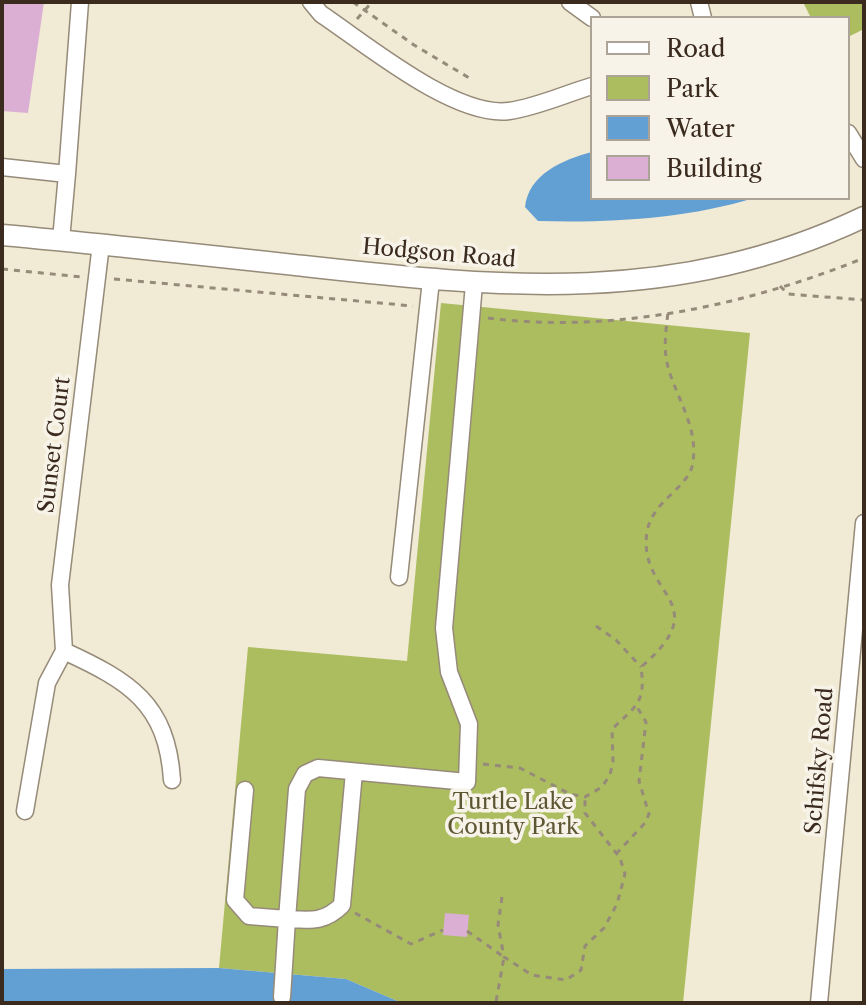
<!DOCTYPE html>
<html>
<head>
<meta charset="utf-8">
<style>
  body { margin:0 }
  #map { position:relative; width:866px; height:1005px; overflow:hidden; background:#f1ead4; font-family:"Libre Caslon Text",serif }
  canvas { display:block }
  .frame { position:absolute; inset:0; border:4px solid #3b2a1e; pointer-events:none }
  .legend { position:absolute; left:590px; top:16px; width:260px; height:184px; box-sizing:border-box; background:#f7f3e8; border:2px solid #aca397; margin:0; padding:10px 14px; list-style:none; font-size:24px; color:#3b2a1e }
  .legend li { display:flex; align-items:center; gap:16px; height:40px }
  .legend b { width:40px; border:2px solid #aca397 }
</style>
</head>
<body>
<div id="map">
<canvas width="866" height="1005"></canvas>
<div class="frame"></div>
<ul class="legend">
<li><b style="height:10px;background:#fff"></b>Road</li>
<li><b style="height:22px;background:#acbd60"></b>Park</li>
<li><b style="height:22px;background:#629fd3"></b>Water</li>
<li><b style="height:22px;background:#dbafd4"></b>Building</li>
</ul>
</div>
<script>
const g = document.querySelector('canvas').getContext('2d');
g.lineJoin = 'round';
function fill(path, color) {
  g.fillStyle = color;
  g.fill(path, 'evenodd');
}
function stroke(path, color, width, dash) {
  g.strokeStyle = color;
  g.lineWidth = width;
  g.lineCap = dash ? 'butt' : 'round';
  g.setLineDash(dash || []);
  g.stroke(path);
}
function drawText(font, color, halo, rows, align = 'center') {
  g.font = font + ' "Libre Caslon Text",serif';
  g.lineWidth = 7;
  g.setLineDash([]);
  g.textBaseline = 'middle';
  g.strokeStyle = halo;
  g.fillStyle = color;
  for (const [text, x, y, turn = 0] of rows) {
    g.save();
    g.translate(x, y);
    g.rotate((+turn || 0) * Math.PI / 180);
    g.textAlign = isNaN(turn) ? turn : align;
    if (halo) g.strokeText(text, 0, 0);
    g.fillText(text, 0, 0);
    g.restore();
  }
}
fill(new Path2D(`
  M803 2H864V29L848 37V18H811Z
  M441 303 750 333 683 1003H402L346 979 219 968 248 647 407 661Z`), '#acbd60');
fill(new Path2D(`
  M592 152V198H754C685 219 610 223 538 221L525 207C529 174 562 160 592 152Z
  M219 968 346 979 402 1003H2V969Z`), '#629fd3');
fill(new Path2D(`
  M2 2H44L28 113 2 111Z
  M445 913 469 915 467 937 443 935Z`), '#dbafd4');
const minor = new Path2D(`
  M311 2 321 14C366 44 455 118 509 111 537 107 565 94 592 86
  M570 2 592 18
  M699 2 703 18
  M848 133 864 159
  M2 167 67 174 61 240
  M67 174 80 2
  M399 577 431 280
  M64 651 60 585 101 244
  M64 651C129 681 167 703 172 780
  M354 772 342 905C324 923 310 920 287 919L297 789 305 774 318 768 467 782 469 724 449 672 444 628 474 284
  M245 790 235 900 249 916 287 919 282 997
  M25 811 47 683 64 651
  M819 1003 864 523`);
const major = new Path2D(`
  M2 235C103 244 203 255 304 266 502 288 677 306 864 217`);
stroke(minor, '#968a79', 19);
stroke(major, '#968a79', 23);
stroke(new Path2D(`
  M353 2 414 45 471 79
  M357 19 372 2
  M2 269 82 277
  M114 279 413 306
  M780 286 788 294 864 300
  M488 318C614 334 748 305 864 258
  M596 626 616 640 641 667
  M483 764 520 768 570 794 585 797 602 787 610 775 613 761 612 729C636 706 646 703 641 667 718 601 637 596 647 532 652 500 690 488 693 462 698 427 677 399 668 367 663 349 666 330 668 312
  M616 854 645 823 649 814 639 781 646 722 637 707
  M502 897 498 925 504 957 532 975 566 980 581 970 585 946 604 928 617 904 625 874 620 858 585 813V797
  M355 913 411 944 443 930
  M467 931 504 957 496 1002`), '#968a79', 3, [6, 6]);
stroke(minor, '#fff', 16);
stroke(major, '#fff', 20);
drawText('22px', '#3b2a1e', '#f7f3e8', [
  ["Hodgson Road",439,254,5],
  ["Sunset Court",55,445,-83],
  ["Schifsky Road",820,761,-85]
]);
drawText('22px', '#5d5632', '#f7f3e8', [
  ["Turtle Lake",513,803],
  ["County Park",513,828]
]);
</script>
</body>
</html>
